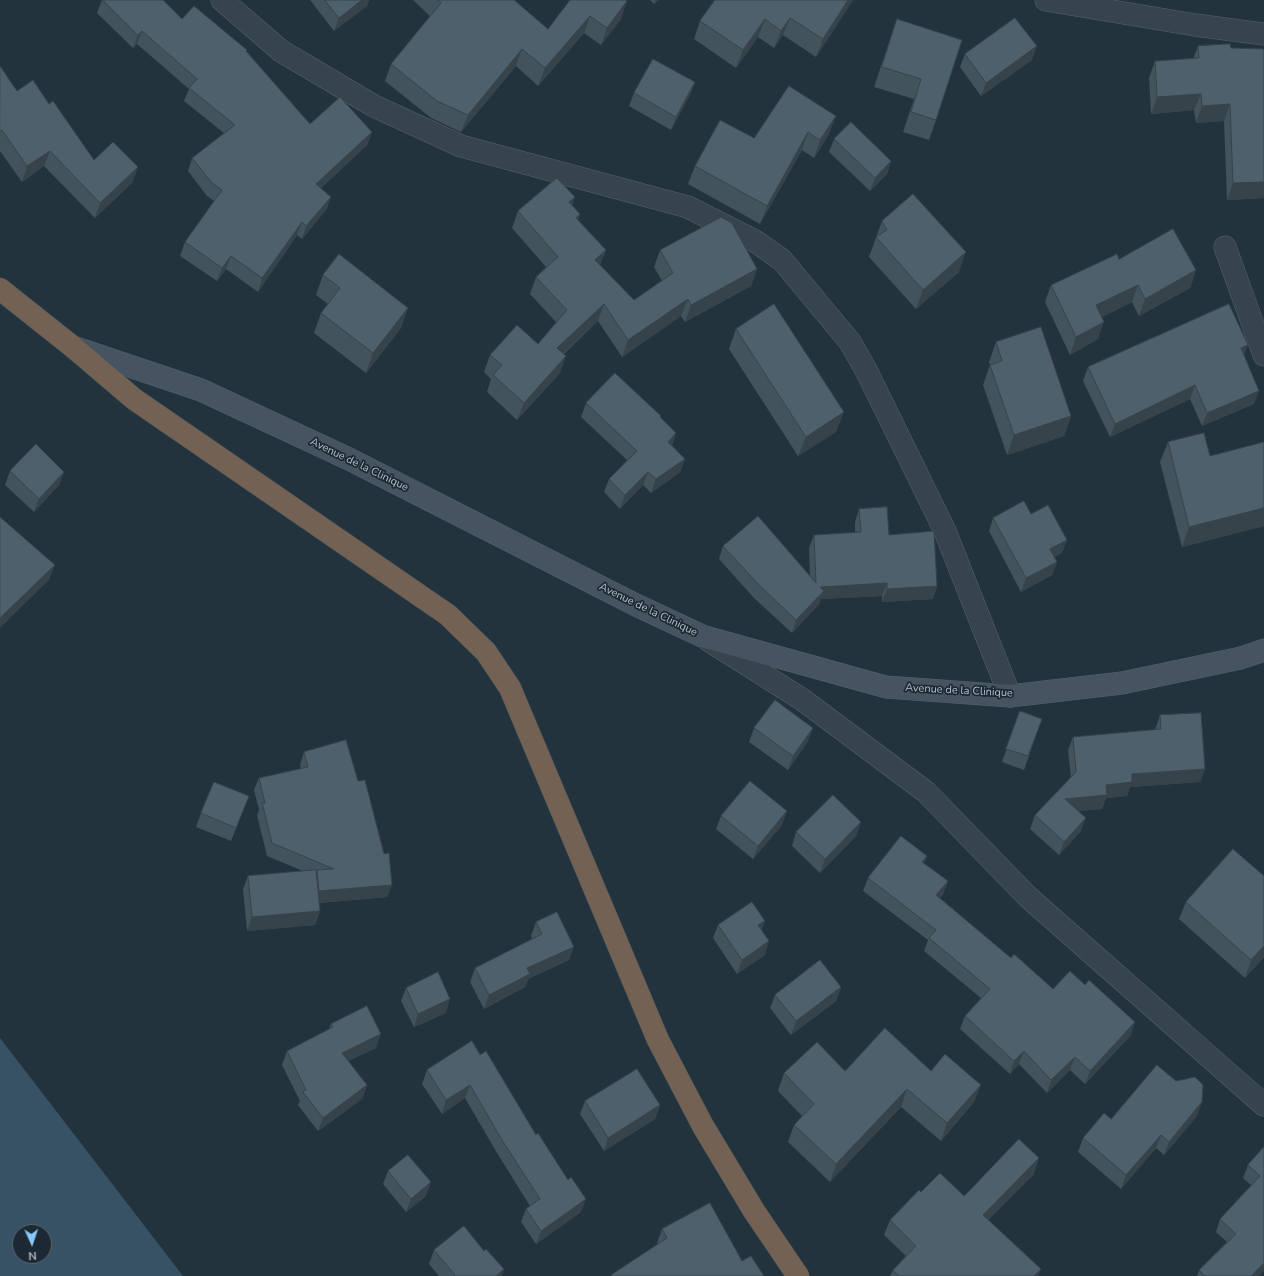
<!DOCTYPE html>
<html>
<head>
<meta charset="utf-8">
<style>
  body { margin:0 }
  #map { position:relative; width:1264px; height:1276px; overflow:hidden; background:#23333d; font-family:"Nunito Sans",sans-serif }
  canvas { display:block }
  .north { position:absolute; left:12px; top:1224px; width:40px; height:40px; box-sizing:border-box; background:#1c2932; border:1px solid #58656e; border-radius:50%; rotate:177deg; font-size:11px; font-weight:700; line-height:16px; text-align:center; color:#b3bfc9 }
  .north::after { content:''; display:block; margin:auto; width:14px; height:18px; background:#88c7f9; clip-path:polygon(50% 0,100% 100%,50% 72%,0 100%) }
</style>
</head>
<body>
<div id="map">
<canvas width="1264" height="1276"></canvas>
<div class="north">N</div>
</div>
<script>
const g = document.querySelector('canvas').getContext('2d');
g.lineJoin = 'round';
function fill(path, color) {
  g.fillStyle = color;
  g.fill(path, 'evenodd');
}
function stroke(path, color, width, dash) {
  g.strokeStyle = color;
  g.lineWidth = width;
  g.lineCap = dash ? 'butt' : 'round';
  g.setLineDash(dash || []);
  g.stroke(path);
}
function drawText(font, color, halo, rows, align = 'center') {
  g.font = font + ' "Nunito Sans",sans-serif';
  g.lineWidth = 3.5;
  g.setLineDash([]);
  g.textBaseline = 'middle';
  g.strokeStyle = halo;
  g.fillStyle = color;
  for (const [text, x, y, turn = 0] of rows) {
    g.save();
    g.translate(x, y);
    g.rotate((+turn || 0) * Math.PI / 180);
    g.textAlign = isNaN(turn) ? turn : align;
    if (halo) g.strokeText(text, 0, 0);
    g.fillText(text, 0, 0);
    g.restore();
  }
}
fill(new Path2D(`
  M0 1038 183 1276H0ZM20 1232H44V1256H20Z`), '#375264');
const street = new Path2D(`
  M222 0 281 51 374 106 461 146 688 207 755 241 782 260 850 342 866 370 945 531 1010 696
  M1046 0 1195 25 1264 34
  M1225 247 1264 355
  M708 640 803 700 926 792 1028 897 1264 1105`);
const secondary = new Path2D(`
  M73 347 201 390 349 459 634 604 702 636 886 687 1010 696 1122 683 1241 658 1264 650`);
const highway = new Path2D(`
  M0 289 73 347 134 399 448 615 486 652 510 688 658 1040 703 1126 754 1211 798 1276`);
stroke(street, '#55626b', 23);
stroke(secondary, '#55626b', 23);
stroke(highway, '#424f58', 23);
stroke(street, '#37444d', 22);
stroke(secondary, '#455460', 22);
stroke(highway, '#736254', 22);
fill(new Path2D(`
  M102 0H163L182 19 246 52 310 124 372 132 367 145 321 188 331 197 326 210 302 239 297 235 258 292 226 269 217 281 180 256 185 242 214 201 207 196 188 171 192 158 224 133 184 101 189 89 137 44 133 48 97 13Z
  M310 0H369L367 6 334 31Z
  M413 0H514L548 29 570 0 621 19 601 45 584 33 538 86 516 66 461 132 431 118 385 81 391 64 430 16Z
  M650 0H659L654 4Z
  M853 0 816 57 783 35 774 48 758 37 736 68 694 39 700 21Z
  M897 19 962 40 936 120 929 140 903 132 914 99 874 87 890 39Z
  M1198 46 1231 48 1264 49V198L1227 200 1224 121 1196 123 1194 110 1151 114 1149 78 1155 61 1193 59Z
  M965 54 1032 60 981 96 960 67Z
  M0 66 17 91 49 104 94 160 138 167 132 183 95 218 44 166 22 182 0 151Z
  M695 82 690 95 671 130 629 106 634 93Z
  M789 86 829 134 814 158 802 150 760 224 688 184 695 166 754 138Z
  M834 139 891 161 887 174 870 191 829 152Z
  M575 197 572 205 580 214 578 220 606 250 600 265 634 300 662 281 654 267 660 250 757 269 751 286 685 322 681 316 622 357 598 321 564 354 560 373 517 420 487 392 491 379 484 372 490 355 538 344 556 322 530 294 536 277 546 267 512 228 518 211Z
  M882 221 959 272 916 309 869 257Z
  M1119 259 1196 270 1190 288 1139 316 1132 302 1102 317 1098 339 1070 355 1045 302 1051 285Z
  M323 275 401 328 366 373 314 333 321 313 328 304 316 295Z
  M736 329 836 432 798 456 729 349Z
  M996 342 1071 416 1064 436 1007 455 983 385 990 365 989 362Z
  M1244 356 1254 404 1202 426 1190 399 1110 437 1083 381 1088 367Z
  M586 403 660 418 676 433 672 445 685 459 680 472 651 493 643 485 620 509 604 492 609 479 627 460 581 417Z
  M1168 442 1210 456 1264 442V526L1182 547 1160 462Z
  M10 471 64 472 59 485 34 512 5 485Z
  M859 509 889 535 937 586 933 599 882 602V596L821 599 819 604 792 633 754 598 719 559 723 546 810 576 809 548 814 535 855 533V522Z
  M1031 514 1062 553 1054 557 1057 562 1052 575 1021 592 989 531 993 518Z
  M1020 711 1042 719 1024 770 1002 762Z
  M1160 715 1205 769 1200 782 1130 787 1127 796 1106 798 1102 809 1078 811 1081 831 1059 855 1030 829 1035 815 1071 778 1068 750 1073 737 1155 730Z
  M754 728 808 741 788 770 749 742Z
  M304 752 358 781 392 885 387 897 319 903 320 911 315 925 247 931 243 889 248 876 303 871 267 856 257 815 259 810 254 790 259 778 301 769 300 765Z
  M244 809 231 841 196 827 201 813Z
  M721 816 782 825 753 859 716 829Z
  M796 832 857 835 820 873 792 846Z
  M927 856 924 863 948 881 943 894 940 898 1011 958 1053 989 1131 1035 1085 1084 1070 1070 1047 1093 1019 1064 1010 1074 960 1029 965 1016 981 998 924 951 928 940 863 891 868 878Z
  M1186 902 1264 957 1245 978 1179 919Z
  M536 922 569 960 528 979 525 987 484 1009 470 982 475 968 532 939 531 936Z
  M718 925 762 930 765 955 737 974 713 938Z
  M841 987 836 1001 791 1035 770 1008 775 995Z
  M406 988 446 1013 414 1027 401 1001Z
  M331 1024 376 1048 348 1061 367 1085 362 1099 318 1131 298 1105 300 1101 282 1065 287 1051 329 1029Z
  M472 1041 581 1212 536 1244 521 1222 526 1209 530 1206 497 1153 465 1098 442 1114 422 1084 427 1070Z
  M845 1071H931L974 1102 941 1141 901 1107 830 1182 788 1142 794 1125 802 1116 778 1091 784 1073Z
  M585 1101 660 1105 655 1119 604 1151 580 1114Z
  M1197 1116 1164 1155 1156 1148 1121 1189 1078 1152 1083 1138 1111 1119Z
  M1264 1147 1259 1276H1197L1199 1270 1227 1242 1216 1232 1220 1219 1252 1186 1243 1178 1248 1165Z
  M388 1171 426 1196 406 1212 383 1184Z
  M1034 1174 988 1220 1041 1269 1038 1276H890L893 1270 906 1256 884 1235 890 1220 921 1192 964 1196Z
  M662 1229 742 1261 764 1276H610L611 1275 658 1244 657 1243Z
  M434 1250 502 1276H439L429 1264Z`), '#43535c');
fill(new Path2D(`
  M362 0H369L367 6 334 31 339 18Z
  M655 0H659L654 4Z
  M848 0H853L816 57 823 39Z
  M627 1 621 19 601 45 607 28Z
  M590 16 584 33 538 86 545 68Z
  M790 18 783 35 774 48 781 31Z
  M765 19 758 37 736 68 743 50Z
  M142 31 137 44 133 48 138 35Z
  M1037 46 1032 60 981 96 986 83Z
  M522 49 516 66 461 132 468 115Z
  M695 82 690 95 671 130 676 117Z
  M1201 94 1194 110 1151 114 1157 97Z
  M1230 104 1224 121 1196 123 1202 106Z
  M836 116 829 134 814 158 820 140Z
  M372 132 367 145 311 197 316 184Z
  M808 132 802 150 760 224 767 206Z
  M50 151 44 166 22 182 27 166Z
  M891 161 887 174 870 191 875 178Z
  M138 167 132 183 95 218 100 203Z
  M1264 182V198L1227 200 1233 183Z
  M331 197 326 210 302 239 306 226Z
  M575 197 568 214 569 202Z
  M580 214 574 231 576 218Z
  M302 222 297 235 258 292 262 278Z
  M606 250 599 267 595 260Z
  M966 252 959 272 916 309 923 290Z
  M231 256 226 269 217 281 222 268Z
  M757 269 751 286 685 322 691 305Z
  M1196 270 1190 288 1139 316 1145 299Z
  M1138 285 1132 302 1090 323 1096 305Z
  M688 299 681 316 622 357 628 340Z
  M604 304 598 321 551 365 557 348Z
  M408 308 401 328 366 373 373 353Z
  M1104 322 1098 339 1070 355 1076 337Z
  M1248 345 1243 358 1241 348Z
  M566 356 560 373 517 420 524 403Z
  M1195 385 1190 399 1110 437 1115 424Z
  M1259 391 1254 404 1202 426 1207 413Z
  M844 412 836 432 798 456 806 437Z
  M1071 416 1064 436 1007 455 1014 435Z
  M676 433 671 447 668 442Z
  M685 459 680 472 651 493 656 479Z
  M64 472 59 485 34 512 39 499Z
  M648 472 643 485 620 509 625 495Z
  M1264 508V526L1182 547 1189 527Z
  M1067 540 1062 553 1045 562 1050 549Z
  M1057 562 1052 575 1021 592 1026 578Z
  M55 565 49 580 0 628V618Z
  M887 583 882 596 821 599 819 604 792 633 796 620 820 587Z
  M937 586 933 599 882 602 887 589Z
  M813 728 808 741 788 770 793 756Z
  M1205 769 1200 782 1130 787 1127 796 1106 798 1102 809 1061 813 1065 799 1106 785 1132 774Z
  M787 811 782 825 753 859 758 846Z
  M1086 818 1081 831 1059 855 1064 842Z
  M861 822 857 835 820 873 825 859Z
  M927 856 922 869V862Z
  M948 881 943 894 932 908 936 895Z
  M392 885 387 897 314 903 319 891Z
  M320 911 315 925 247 931 252 917Z
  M765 921 760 934 758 925Z
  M769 941 765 955 737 974 742 960Z
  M1264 946V957L1245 978 1251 960Z
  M574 947 569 960 528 979 525 987 484 1009 489 995 527 968Z
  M841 987 836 1001 791 1035 796 1021Z
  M450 999 446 1013 414 1027 418 1014Z
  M1135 1022 1131 1035 1085 1084 1090 1071Z
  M381 1034 376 1048 337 1066 342 1053Z
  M1024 1051 1019 1064 1010 1074 1014 1061Z
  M1075 1057 1070 1070 1047 1093 1051 1080Z
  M367 1085 362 1099 318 1131 323 1118Z
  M470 1085 465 1098 442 1114 446 1100Z
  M981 1085 974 1102 941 1141 947 1123Z
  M907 1089 901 1107 830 1182 836 1164Z
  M1202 1102 1197 1116 1164 1155 1169 1142Z
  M660 1105 655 1119 604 1151 608 1138Z
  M1161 1135 1156 1148 1121 1189 1126 1175Z
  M1039 1158 1034 1174 977 1230 983 1215Z
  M431 1182 426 1196 406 1212 411 1199Z
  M586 1199 581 1212 536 1244 541 1231Z
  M1264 1263V1271L1259 1276H1251Z
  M504 1269 502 1276H496Z
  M1041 1269 1038 1276H1034Z`), '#37434b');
const building = new Path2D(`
  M103 0H163L182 19 194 6 247 50 246 51 310 124 340 97 372 132 316 184 331 197 306 226 302 222 262 278 231 256 222 268 185 242 222 190 212 183 192 158 235 125 189 88 197 79 142 31 138 35Z
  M325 0H362L339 18Z
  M438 0H514L548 29 570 0H625L627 1 607 28 590 16 545 68 522 49 468 115 437 101 391 64 441 3Z
  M715 0H848L823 39 790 18 781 31 765 19 743 50 700 21Z
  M1015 18 1037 46 986 83 965 54Z
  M897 19 962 40 936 120 911 112 921 79 882 67Z
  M1230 44 1231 48 1264 49V182L1233 183 1230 104 1202 106 1201 94 1157 97 1155 61 1199 58 1198 46Z
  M653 59 695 82 676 117 634 93Z
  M0 66 17 91 33 80 49 104 53 101 94 160 113 142 138 167 100 203 50 151 27 166 2 130 0 131Z
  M789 86 836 116 820 140 808 132 767 206 695 166 720 120 754 138Z
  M851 122 891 161 875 178 834 139Z
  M557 178 575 197 569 202 580 214 576 218 606 250 595 260 634 300 673 273 660 250 721 217 732 223 757 269 691 305 688 299 628 340 604 304 557 348 566 356 524 403 493 375 502 365 490 355 517 325 538 344 567 310 536 277 558 257 518 211Z
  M913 194 966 252 923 290 876 237 887 230 882 221Z
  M1173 229 1196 270 1145 299 1138 285 1096 305 1104 322 1076 337 1051 285 1117 254 1119 259Z
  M339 254 408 308 373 353 321 313 340 288 323 275Z
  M774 304 844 412 806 437 736 329Z
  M1229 304 1248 345 1241 348 1259 391 1207 413 1195 385 1115 424 1088 367Z
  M1041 327 1071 416 1014 435 990 365 1002 361 996 342Z
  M615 373 661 416 660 417 676 433 668 442 685 459 656 479 648 472 625 495 609 479 637 451 586 403Z
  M1204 433 1210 456 1264 442V508L1189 527 1168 442Z
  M36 444 64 472 39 499 10 471Z
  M1024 501 1031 514 1048 505 1067 540 1050 549 1057 562 1026 578 993 518Z
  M887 507 889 535 934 531 937 586 887 589V583L820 587 824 591 796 620 759 585 723 546 758 516 816 583 814 535 861 532 859 509Z
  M0 517 55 565 0 618Z
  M775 700 813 728 793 756 754 728Z
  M1020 711 1042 719 1028 756 1006 749Z
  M1201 713 1205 769 1132 774V782L1106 785 1107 795 1065 799 1086 818 1064 842 1035 815 1076 772 1073 737 1161 729 1160 715Z
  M346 740 358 781 365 780 384 854 389 853 392 885 319 891 317 870 334 869 272 843 262 802 265 803 259 778 308 767 304 752Z
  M750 781 787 811 758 846 721 816Z
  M214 782 249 796 236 828 201 813Z
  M833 795 861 822 825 859 796 832Z
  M901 836 927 856 922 862 948 881 936 895 1011 958 1014 954 1053 989 1070 971 1085 985 1089 980 1135 1022 1090 1071 1075 1057 1051 1080 1024 1051 1014 1061 965 1016 990 989 929 938 936 930 868 878Z
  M1233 849 1264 876V946L1251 960 1186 902Z
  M316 870 320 911 252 917 248 876Z
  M752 902 765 921 758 925 769 941 742 960 718 925Z
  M557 912 574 947 527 968 530 974 489 995 475 968 542 934 536 922Z
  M820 960 841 987 796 1021 775 995Z
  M438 972 450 999 418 1014 406 988Z
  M367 1006 381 1034 342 1053 367 1085 323 1118 303 1092 306 1090 287 1051 333 1027 331 1024Z
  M885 1028 931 1071 945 1054 981 1085 947 1123 907 1089 836 1164 794 1125 814 1104 784 1073 817 1042 845 1071Z
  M472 1041 480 1055 486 1051 536 1135 538 1133 568 1180 571 1177 586 1199 541 1231 526 1209 540 1199 502 1140 470 1085 446 1100 427 1070Z
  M1157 1065 1176 1081 1195 1077 1203 1085 1202 1102 1169 1142 1161 1135 1126 1175 1083 1138 1104 1113 1111 1119Z
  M637 1069 660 1105 608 1138 585 1101Z
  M1019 1139 1039 1158 983 1215 1041 1269 1034 1276H899L893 1270 916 1246 890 1220 919 1190 921 1192 940 1173 964 1196Z
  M1264 1147V1263L1251 1276H1205L1199 1270 1236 1234 1220 1219 1260 1176 1248 1165Z
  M408 1155 431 1182 411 1199 388 1171Z
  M710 1203 742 1261 751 1256 764 1276H612L611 1275 667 1238 662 1229Z
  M464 1226 484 1251 486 1249 504 1269 496 1276H454L455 1275 434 1250Z`);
fill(building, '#4e606b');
stroke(building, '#37434b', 1);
drawText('11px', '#b3bfc9', '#1c2932', [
  ["Avenue de la Clinique",359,465,26],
  ["Avenue de la Clinique",648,610,26],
  ["Avenue de la Clinique",959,691,3]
]);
</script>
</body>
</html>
